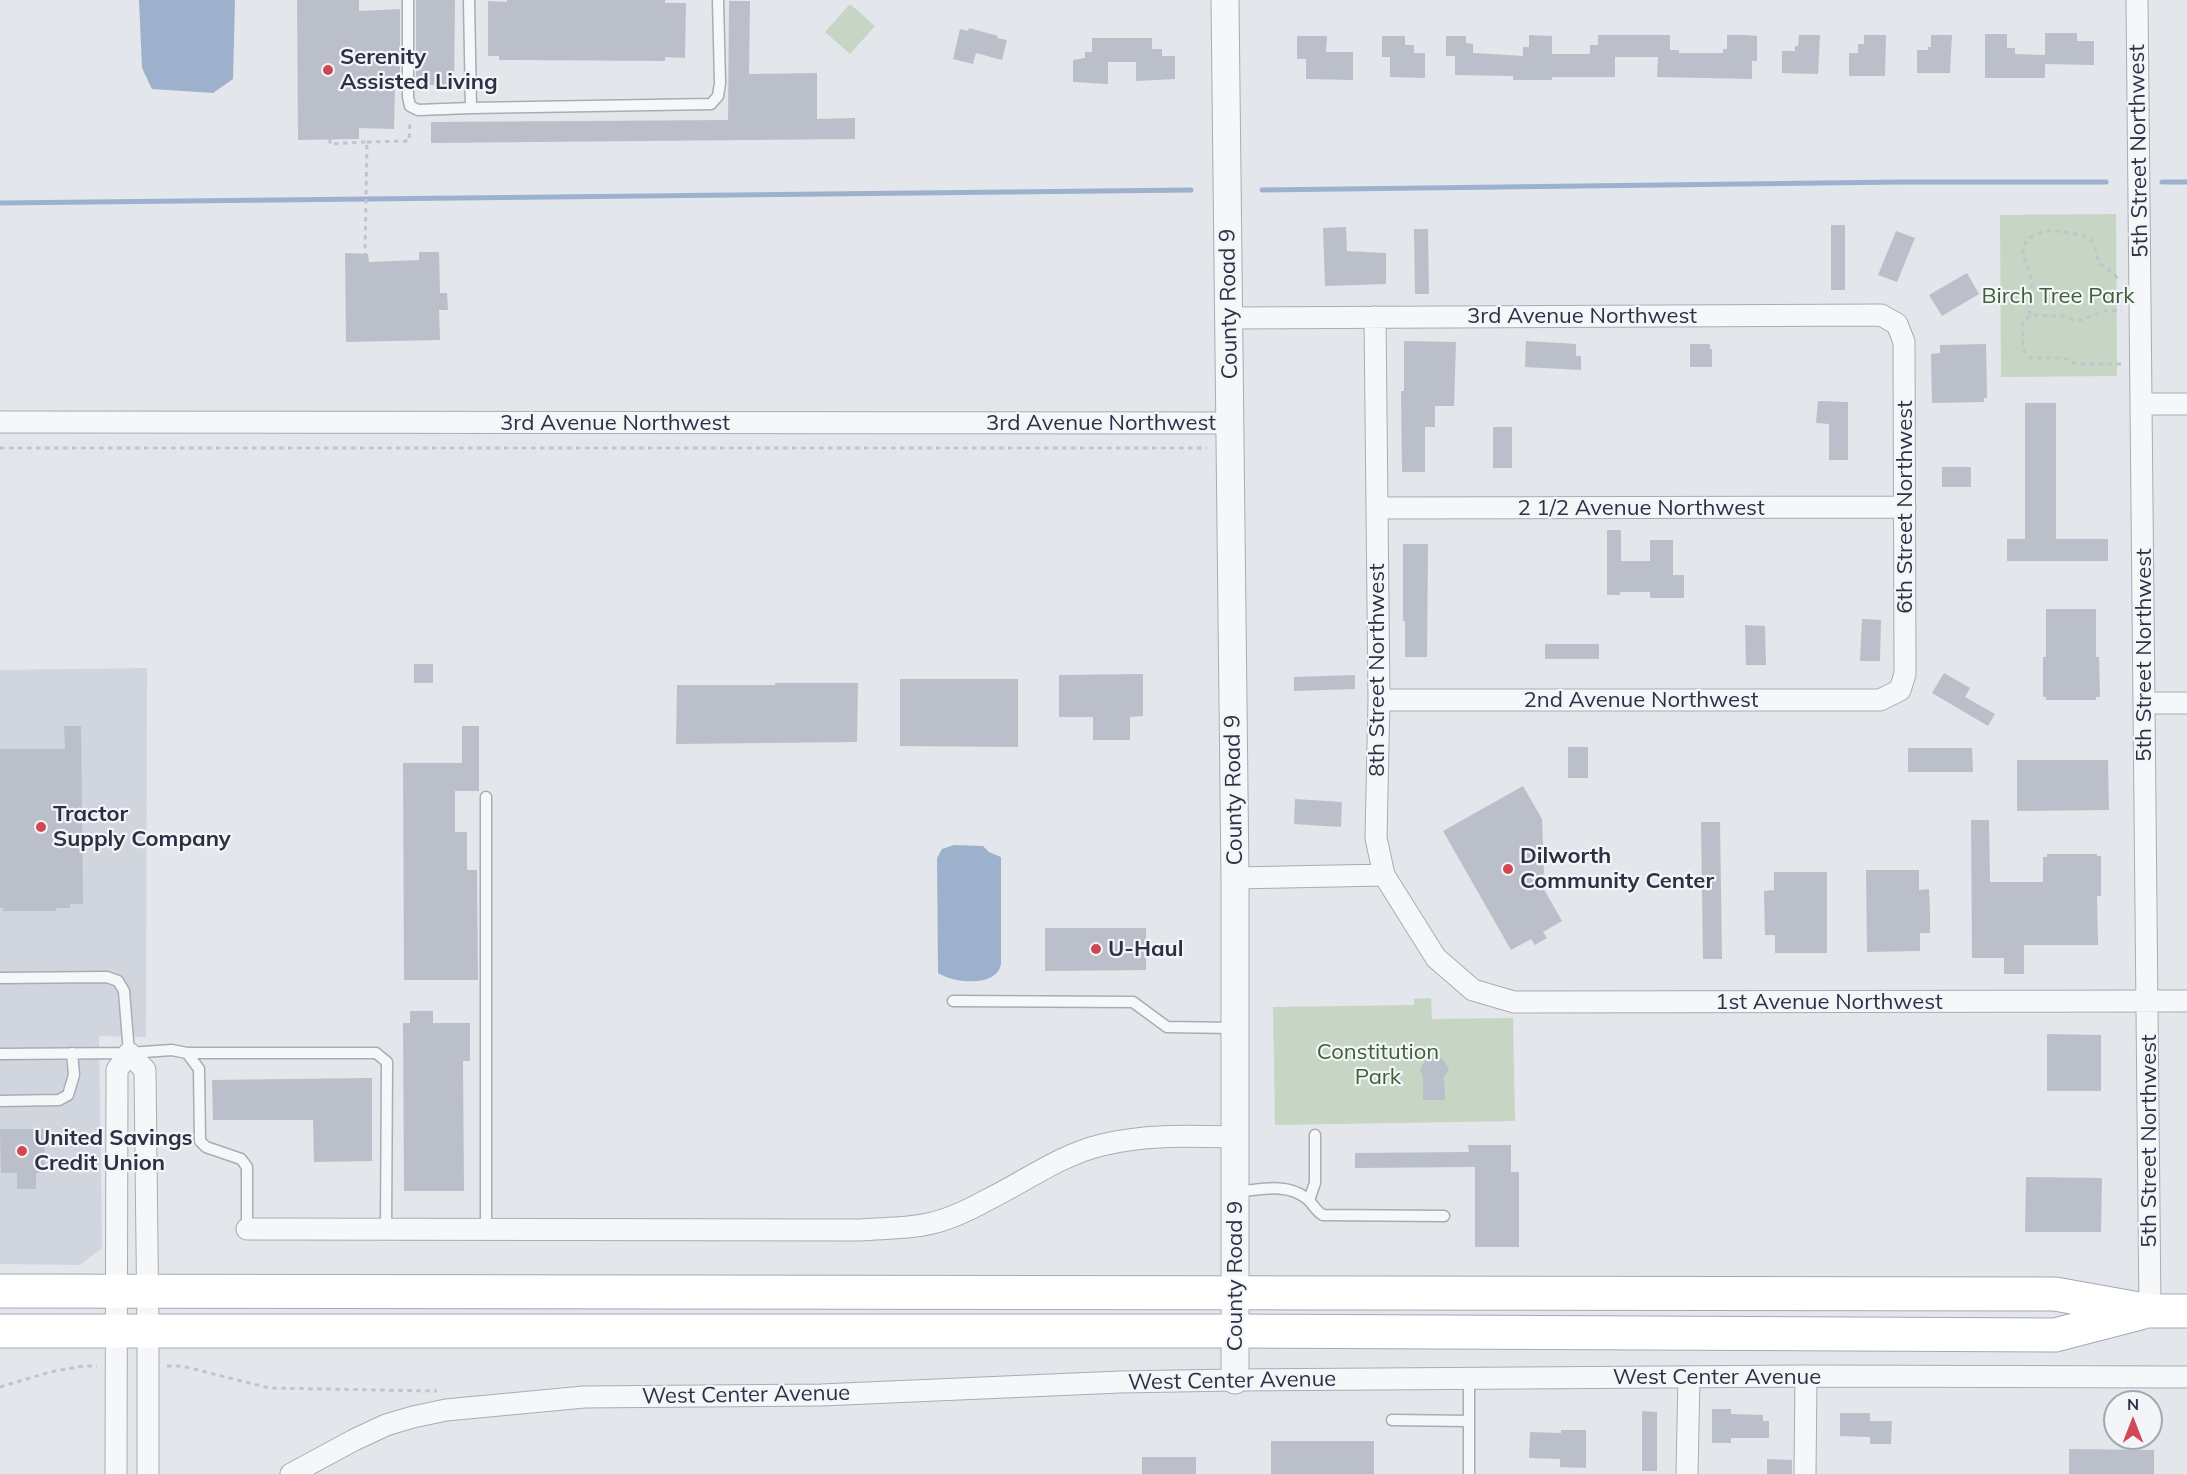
<!DOCTYPE html>
<html>
<head>
<meta charset="utf-8">
<style>
  body { margin:0 }
  #map { position:relative; width:2187px; height:1474px; overflow:hidden; background:#e3e6eb; font-family:Mulish,sans-serif }
  canvas { display:block }
  .north { position:absolute; left:2103px; top:1390px; width:60px; height:60px; box-sizing:border-box; background:#f3f5f8; border:2px solid #a3a7b0; border-radius:50%; rotate:0deg; font-size:16px; font-weight:700; line-height:24px; text-align:center; color:#2a3244 }
  .north::after { content:''; display:block; margin:auto; width:21px; height:27px; background:#d14754; clip-path:polygon(50% 0,100% 100%,50% 72%,0 100%) }
</style>
</head>
<body>
<div id="map">
<canvas width="2187" height="1474"></canvas>
<div class="north">N</div>
</div>
<script>
const g = document.querySelector('canvas').getContext('2d');
g.lineJoin = 'round';
function fill(path, color) {
  g.fillStyle = color;
  g.fill(path, 'evenodd');
}
function stroke(path, color, width, dash) {
  g.strokeStyle = color;
  g.lineWidth = width;
  g.lineCap = dash ? 'butt' : 'round';
  g.setLineDash(dash || []);
  g.stroke(path);
}
function drawText(font, color, halo, rows, align = 'center') {
  g.font = font + ' Mulish,sans-serif';
  g.lineWidth = 4.5;
  g.setLineDash([]);
  g.textBaseline = 'middle';
  g.strokeStyle = halo;
  g.fillStyle = color;
  for (const [text, x, y, turn = 0] of rows) {
    g.save();
    g.translate(x, y);
    g.rotate((+turn || 0) * Math.PI / 180);
    g.textAlign = isNaN(turn) ? turn : align;
    if (halo) g.strokeText(text, 0, 0);
    g.fillText(text, 0, 0);
    g.restore();
  }
}
fill(new Path2D(`
  M147 668 146 1037 99 1036 102 1248 80 1265 0 1264V670Z`), '#d1d5dd');
fill(new Path2D(`
  M850 4 875 26 850 54 825 32Z
  M2116 214 2117 376 2001 377 2000 215Z
  M1431 998 1432 1019 1513 1018 1515 1121 1275 1125 1273 1007 1414 1005V999Z`), '#c7d5c4');
fill(new Path2D(`
  M139 0H235L233 79 213 93 152 89 142 68Z
  M954 845 983 846 989 852 1001 857V964C997 988 953 983 938 973L937 858 942 849Z`), '#9eb1cc');
stroke(new Path2D(`
  M2162 182H2187
  M1262 190 1900 182H2106
  M0 203 1191 190`), '#9eb1cc', 5);
fill(new Path2D(`
  M297 0H359V11L400 9V85H395L394 129 359 128V139L298 140Z
  M416 0H455L454 85H416Z
  M507 0H665V3H686L685 58 665 57V61L518 60H499V56H488V1L507 2Z
  M729 1H750L749 74 817 73V119L855 118V139L431 143V122L728 120Z
  M969 28 998 36 997 38 1007 40 1002 60 976 53 973 64 953 59 960 29 968 31Z
  M2045 33H2077V41H2094V65L2045 64V78H1985V34H2007V48H2015V54L2045 55Z
  M1529 35 1552 36V54H1590V45H1598V35H1670V50H1679V53H1723V49H1727V35H1747L1757 36V61H1752V79L1657 77 1658 57H1615V77H1552V80H1513V76L1455 75V56H1446V36H1466V43L1473 44V53L1523 56V47H1529Z
  M1799 35H1820L1818 74 1782 73V51H1795V46H1798Z
  M1864 35H1886L1885 76H1849V53H1858V44H1864Z
  M1931 35H1952L1950 73H1917V50H1928V47H1931Z
  M1297 36H1327L1326 52H1353V80L1306 79V59H1297Z
  M1382 36H1405V45H1414V53H1425V78L1390 77V57H1382Z
  M1092 38H1152V49H1162V56H1175V79L1136 81V62H1108V84L1073 82V60L1085 58V52H1092Z
  M1831 225H1845V290H1831Z
  M1346 227 1347 251 1386 253V284L1325 286 1323 228Z
  M1414 229H1428L1429 294H1415Z
  M1896 231 1915 238 1897 282 1878 275Z
  M419 252H439L440 293H447L448 310H439L440 340 346 342 345 253 368 254 369 262 419 260Z
  M1967 273 1979 294 1942 316 1929 295Z
  M1404 341 1456 342 1454 406H1435V427H1425V472H1402L1401 391H1404Z
  M1526 341 1576 344V356H1581V370L1525 367Z
  M1690 344H1710V349H1712V367H1690Z
  M1986 344 1987 398H1984V402L1932 403 1931 354 1940 353V345Z
  M1818 401 1848 402V460H1829V424L1816 423Z
  M2025 403H2056V539H2108V561H2007V539H2025Z
  M1493 427H1512V468H1493Z
  M1942 467H1971V487H1942Z
  M1607 530H1621V561H1650V540H1673V575H1684V598H1650V592H1620V595H1607Z
  M1403 544H1428L1427 657H1405V621H1403Z
  M2046 609H2096V657H2099L2100 697H2096V700H2046V697H2043V657H2046Z
  M1862 619 1881 620 1880 661H1860Z
  M1745 625 1765 626 1766 665H1746Z
  M1545 644H1599V659H1545Z
  M414 664H433V683H414Z
  M1944 673 1970 688 1965 697 1995 714 1988 726 1932 693Z
  M1143 674V716L1130 717V740H1093V717H1059V675Z
  M1355 675V689L1294 691V677Z
  M900 679H1018V747L900 746Z
  M775 683H858L857 742 676 744 677 685H775Z
  M64 726H81L83 904H70V908H56V911H3V908H0V749H65Z
  M462 726H479V791H455V832H467V870H477L478 980H404L403 763H462Z
  M1568 747H1588V778H1568Z
  M1908 748H1972L1973 772H1908Z
  M2017 760H2108L2109 810 2017 811Z
  M1523 786 1542 819 1544 874 1537 877 1562 921 1543 932 1547 938 1535 945 1531 939 1511 950 1443 831Z
  M1295 799 1342 802 1341 827 1294 824Z
  M1971 820H1989L1990 882H2043V857H2047V854H2097V856H2101V896H2097L2098 945H2024V974H2004V958H1972Z
  M1701 822H1720L1722 959H1703Z
  M1866 870H1919V890L1929 889 1930 911V933H1920V951L1867 952Z
  M1774 872H1827V953H1775V935H1765L1764 891 1774 890Z
  M1045 928H1146V970L1045 971Z
  M410 1011H433V1023H470V1061H463L464 1191H404L403 1023H410Z
  M2047 1034 2101 1035V1091H2047Z
  M1427 1058H1442L1449 1070 1444 1077 1445 1100H1423V1077L1420 1070Z
  M372 1078V1161L314 1162 313 1120H213L212 1080Z
  M0 1129H44L45 1173H36V1189H17V1173H1Z
  M1468 1145H1511V1172H1519V1247H1475V1167L1355 1168V1153L1469 1152Z
  M2026 1177 2102 1178 2101 1232H2025Z
  M1712 1409H1731V1414L1763 1415V1421H1769V1438H1731V1443H1712Z
  M1642 1411 1657 1412V1471H1642Z
  M1840 1413H1870V1421H1892L1891 1444H1870V1437L1840 1436Z
  M1561 1430H1586V1468L1560 1467V1459L1529 1458 1530 1432 1561 1433Z
  M1271 1441H1374V1474H1271Z
  M2069 1449 2154 1450V1474H2069Z
  M1142 1457H1196V1474H1142Z
  M1767 1459 1792 1460V1474H1767Z`), '#babfc9');
const service = new Path2D(`
  M408 0V97L410 106 418 110 471 108
  M469 0 471 108 711 104 718 96 720 83 718 0
  M0 978 107 977 118 981 124 991 129 1053
  M953 1001 1133 1002 1167 1027 1235 1028
  M187 1053H376L387 1062 386 1229
  M0 1054 129 1053 172 1050 187 1053 199 1069 200 1141 206 1147 241 1159 247 1167V1229
  M0 1101 59 1100 68 1095 74 1075 72 1053
  M1235 1192C1259 1190 1286 1182 1306 1198 1313 1203 1315 1211 1323 1215L1444 1216
  M1309 1200 1315 1183V1135
  M486 1230V797
  M1469 1379V1474
  M1392 1420 1469 1421`);
const minor = new Path2D(`
  M2137 0 2150 1311
  M1375 317 1379 700 1376 838 1384 875 1436 958 1473 990 1514 1002 2187 1001
  M1229 318 1881 315 1897 324 1904 342 1905 674 1900 690 1880 700H1379
  M2142 404H2187
  M0 422 1231 423
  M1377 508 1905 507
  M2144 703H2187
  M1235 878 1384 875
  M247 1229 859 1230C882 1228 905 1229 928 1224 948 1220 969 1210 987 1200 1026 1181 1060 1155 1102 1145 1145 1134 1191 1136 1235 1137
  M116 1474 117 1070 129 1053 145 1070 148 1331V1474
  M291 1474 354 1440 386 1425 413 1417 446 1410 584 1397 821 1395 1120 1382 1235 1380 1806 1376 2187 1377
  M1687 1474 1689 1377
  M1805 1474 1806 1376`);
const tertiary = new Path2D(`
  M1225 0 1235 878V1380`);
const primary = new Path2D(`
  M0 1291 2055 1294 2150 1311H2187
  M0 1331H1234L2055 1335 2140 1313`);
stroke(service, '#a8acb6', 13);
stroke(minor, '#a8acb6', 23);
stroke(tertiary, '#a8acb6', 29);
stroke(primary, '#a2a9b7', 35);
stroke(new Path2D(`
  M330 139V144L367 142 365 254
  M367 142 409 141 410 122
  M2030 315C2028 304 2032 295 2032 285 2032 271 2022 262 2023 246 2036 227 2055 230 2075 234 2081 236 2088 236 2092 241 2096 247 2097 256 2099 263L2113 273 2120 281
  M2121 364H2076L2064 358H2031L2026 354 2023 349V322L2030 315 2061 316 2073 320H2080L2104 311H2122
  M0 448H1207
  M167 1366H182L269 1388 437 1391
  M0 1387 50 1372 83 1366H97`), '#c1c4ca', 3, [4.5, 4.5]);
stroke(service, '#f6f7f9', 10);
stroke(minor, '#f6f7f9', 21);
stroke(tertiary, '#f6f7f9', 27);
stroke(primary, '#fff', 33);
for (const [x, y, r, color] of [
  [328,70,6,"#d14754"],
  [41,827,6,"#d14754"],
  [1508,869,6,"#d14754"],
  [1096,949,6,"#d14754"],
  [22,1151,6,"#d14754"]
]) {
  const dot = new Path2D();
  dot.arc(x, y, r, 0, 2 * Math.PI);
  g.fillStyle = color;
  g.fill(dot);
  stroke(dot, '#f3f5f8', 2);
}
drawText('bold 22px', '#2a3244', '#f3f5f8', [
  ["Serenity",340,57],
  ["Assisted Living",340,82],
  ["Tractor",53,814],
  ["Supply Company",53,839],
  ["Dilworth",1520,856],
  ["Community Center",1520,881],
  ["U-Haul",1108,949],
  ["United Savings",34,1138],
  ["Credit Union",34,1163]
], 'left');
drawText('22px', '#2a3244', '#f3f5f8', [
  ["5th Street Northwest",2139,151,-91],
  ["County Road 9",1229,304,-91],
  ["3rd Avenue Northwest",1582,316],
  ["3rd Avenue Northwest",615,423],
  ["3rd Avenue Northwest",1101,423],
  ["6th Street Northwest",1905,507,-90],
  ["2 1/2 Avenue Northwest",1641,508],
  ["5th Street Northwest",2144,655,-90],
  ["8th Street Northwest",1377,670,-90],
  ["2nd Avenue Northwest",1641,700],
  ["County Road 9",1234,790,-91],
  ["1st Avenue Northwest",1829,1002],
  ["5th Street Northwest",2149,1141,-90],
  ["County Road 9",1235,1276,-90],
  ["West Center Avenue",1717,1377],
  ["West Center Avenue",1232,1381,-1],
  ["West Center Avenue",746,1395,-1]
]);
drawText('22px', '#3d6037', '#f3f5f8', [
  ["Birch Tree Park",2058,296],
  ["Constitution",1378,1052],
  ["Park",1378,1077]
]);
</script>
</body>
</html>
